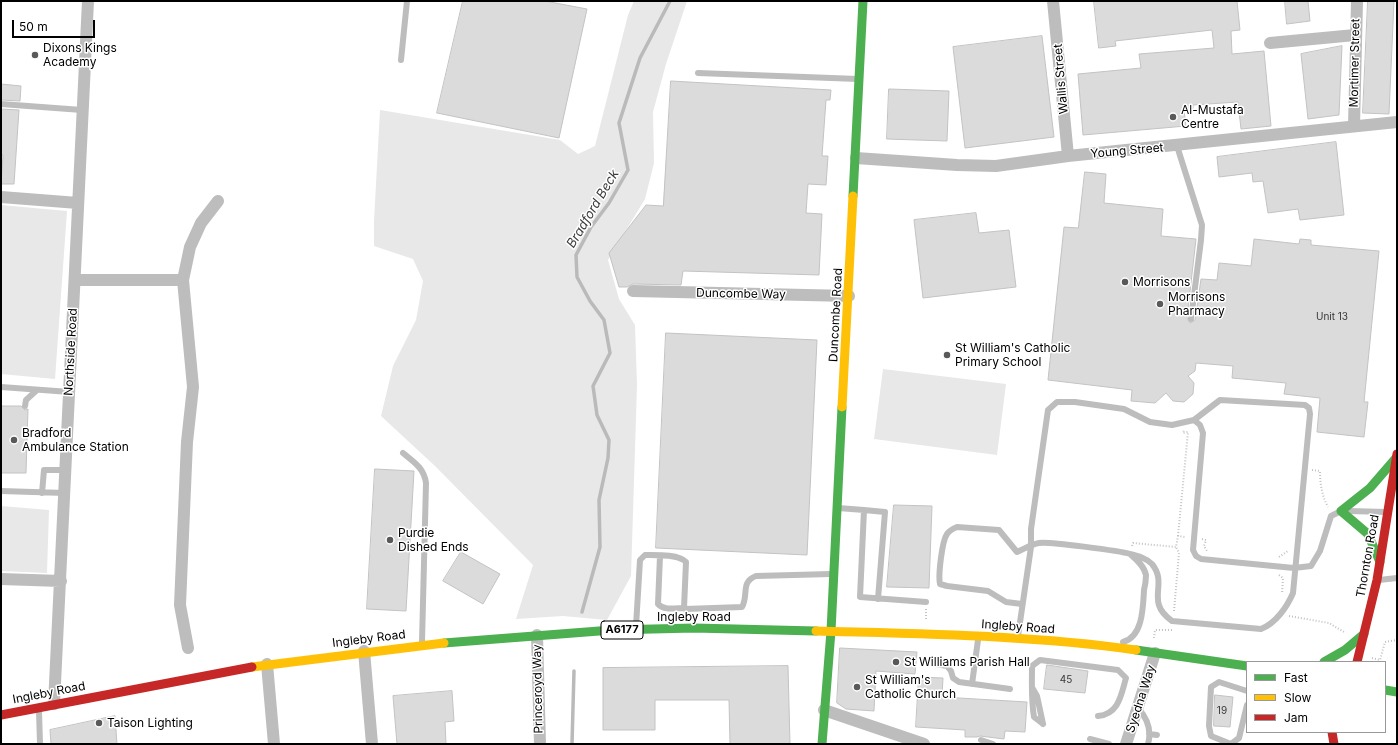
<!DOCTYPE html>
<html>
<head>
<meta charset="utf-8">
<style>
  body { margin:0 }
  #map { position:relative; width:1398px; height:745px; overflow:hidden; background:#fff; font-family:Inter,sans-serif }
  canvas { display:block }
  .frame { position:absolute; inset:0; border:2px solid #000; pointer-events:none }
  .legend { position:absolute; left:1246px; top:661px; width:140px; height:72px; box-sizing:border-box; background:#fff; border:1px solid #999; margin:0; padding:5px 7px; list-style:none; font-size:12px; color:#000 }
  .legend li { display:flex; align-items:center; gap:8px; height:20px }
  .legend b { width:20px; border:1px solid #999 }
  .scale { position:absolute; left:12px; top:20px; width:83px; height:18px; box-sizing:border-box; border:2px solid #000; border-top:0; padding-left:5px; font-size:12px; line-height:14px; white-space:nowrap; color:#000; -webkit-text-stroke:3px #fff; paint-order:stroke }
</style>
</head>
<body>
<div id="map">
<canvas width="1398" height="745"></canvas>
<div class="frame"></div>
<ul class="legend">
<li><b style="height:5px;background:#4caf50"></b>Fast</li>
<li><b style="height:5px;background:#ffc107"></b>Slow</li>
<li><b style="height:5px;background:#c62828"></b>Jam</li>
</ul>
<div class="scale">50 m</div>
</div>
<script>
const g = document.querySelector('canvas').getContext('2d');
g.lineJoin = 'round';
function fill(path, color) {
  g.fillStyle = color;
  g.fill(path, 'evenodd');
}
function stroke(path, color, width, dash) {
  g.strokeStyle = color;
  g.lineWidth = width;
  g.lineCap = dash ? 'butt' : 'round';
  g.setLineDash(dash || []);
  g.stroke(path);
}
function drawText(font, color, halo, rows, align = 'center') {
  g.font = font + ' Inter,sans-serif';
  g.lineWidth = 3;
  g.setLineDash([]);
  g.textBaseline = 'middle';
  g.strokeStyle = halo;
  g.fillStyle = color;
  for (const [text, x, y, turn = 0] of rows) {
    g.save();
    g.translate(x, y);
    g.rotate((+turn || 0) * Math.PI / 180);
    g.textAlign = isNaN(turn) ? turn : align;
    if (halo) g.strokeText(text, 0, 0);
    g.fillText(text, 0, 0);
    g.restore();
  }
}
fill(new Path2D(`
  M634 1H687L666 64 653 112 654 163 645 199 608 260 619 299 635 325 637 385 631 576 607 620 563 616 516 619 533 565 435 466 381 416 393 366 416 320 423 281 413 259 374 246V221L380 110 560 140 578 154 595 146 628 15Z
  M1 205 67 211 55 379 1 374Z
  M883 369 1006 384 997 455 874 439Z
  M1 506 49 510 47 573 1 571Z`), '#e8e8e8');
stroke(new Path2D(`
  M582 612 600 547 599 500 608 458 609 440 597 415 593 386 610 353 604 320 590 301 577 277 576 255 591 227 609 203 628 170 619 123 640 58 670 1
  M572 744 574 671`), '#bababa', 3.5);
const building = new Path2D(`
  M463 1H545L587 9 559 138 437 113Z
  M1094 1H1237L1240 30 1231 31 1232 54 1264 51 1271 126 1241 129 1238 102 1193 105V109L1184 110 1186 126 1083 135 1078 74 1141 68 1139 54 1214 48 1212 30 1115 41 1116 46 1099 48Z
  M1285 1H1308L1310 21 1287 24Z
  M1368 1H1394L1389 114 1363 113Z
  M1042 36 1054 137 965 148 953 47Z
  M1342 46 1339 115 1308 119 1301 54Z
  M671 81 831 90 830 100H826L822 156H828L826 185 808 184 806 213 822 214 819 275 683 271 681 285 633 284 627 287H619L609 253 646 205 663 206Z
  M1 84 21 86 20 101 1 100Z
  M889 89 949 91 947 141 887 139Z
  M1 109 19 110 14 184H1L3 155H1Z
  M1336 142 1344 215 1300 220 1298 209 1268 213 1263 181 1253 182 1252 173 1219 177 1217 157Z
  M1085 172 1106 174 1104 203 1163 209 1161 236 1196 239 1187 318 1190 323 1195 320 1201 279 1217 280 1219 263 1251 266 1254 239 1299 244 1300 239 1311 240V245L1379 251 1364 402H1368L1364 437 1317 432 1320 398 1284 394 1286 383 1232 378 1233 366 1196 363 1195 371 1188 376 1194 383 1193 394 1184 402 1173 401 1166 393 1155 403 1131 401 1132 390 1048 380 1064 227 1078 228Z
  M976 213 979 233 1009 230 1016 287 923 298 914 220Z
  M666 333 817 340 807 555 656 548Z
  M1 406H21L25 410 28 409 26 473H1Z
  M375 469 414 471 406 611 367 609Z
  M894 505 932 506 929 588 887 587Z
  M461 552 500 574 483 604 443 581Z
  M840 648 917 652 915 674 876 671 874 711 846 709 837 703Z
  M1047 665 1088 671 1085 693 1044 689Z
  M788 666 790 744H730L729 700H655V730H603V668Z
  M919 677 943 678 942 697 1027 702 1025 732 1005 731 1004 739 980 736 977 737H965V730L916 727Z
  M452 691 454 721 445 722 446 744H397L393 696Z
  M1215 695 1233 697 1230 727 1214 726Z
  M115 716 117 744H51L50 730Z`);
fill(building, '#dbdbdb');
stroke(building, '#c3c3c3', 1);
stroke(new Path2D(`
  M1312 470 1320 471C1320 484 1322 496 1328 507
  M1178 536 1188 432 1183 433 1184 430
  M1202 539 1206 540 1204 546 1207 551
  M1132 546 1133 543 1176 547 1178 536 1185 537
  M1279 557 1288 551
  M1279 575 1283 578 1282 594
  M926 609V619
  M1174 611 1179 553 1176 547
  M1289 616 1329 623 1344 632
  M1154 638 1155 630H1172
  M1372 658 1380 660 1385 642 1397 640`), '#c2c2c2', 2, [1, 2]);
stroke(new Path2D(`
  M401 60 407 1
  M698 73 858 79
  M1 104 82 110
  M1177 146 1202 225 1201 240 1191 319
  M1 387 70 392
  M25 406 26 400 37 390
  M403 453C414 462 424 468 426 483L422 642
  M1 491 65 493
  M42 493 44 470H66
  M838 508 864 510 860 597 926 602
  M864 510 885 512 878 599
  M1348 511 1387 512
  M660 556 658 604C664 611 676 608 685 608
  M1379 580 1397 578
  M1022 604 1006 602 988 591 947 586 940 584C938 576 942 541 947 534 949 531 952 529 957 527L999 530 1017 552C1024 549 1032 544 1039 543 1046 541 1121 551 1130 554 1138 556 1146 558 1152 564 1169 585 1144 601 1172 621L1261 629C1276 623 1287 607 1293 593L1310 414 1309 408 1305 405 1220 400 1194 420
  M636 626 640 560 645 555C656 555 679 554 686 562L684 608 685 609 742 607C749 595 740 582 756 576L831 574
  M1018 636 1031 547V529L1048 410 1057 402H1075L1124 409 1150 422 1172 425 1194 420 1200 425 1203 433 1193 550 1196 556 1201 559 1294 568 1311 566 1320 551 1331 516 1339 512
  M1123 642C1143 637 1143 607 1144 590 1145 586 1146 579 1146 575 1144 566 1137 560 1131 555
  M935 664 947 666 951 671 953 678 959 682 1010 689
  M972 684 978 640
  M1033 689 1037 696 1043 724
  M1247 691 1219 682 1211 687 1209 726 1211 736 1231 744 1239 738 1247 705
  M1138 708C1147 718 1152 730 1148 744
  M39 711 40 744
  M1043 724 1034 717C1031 699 1032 685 1032 666L1040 660 1118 670 1126 678C1121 695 1119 714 1098 716
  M1149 734 1157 735
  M1090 739 1109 744
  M981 740 993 744`), '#bdbdbd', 6);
stroke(new Path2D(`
  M1053 1 1068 156
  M1270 43 1355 35
  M1354 126 1357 1
  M856 158 957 165 996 166 1068 156 1397 122
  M1 197 78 203
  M75 280H183
  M633 291 849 296
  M1 579 61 581
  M537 635 540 744
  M188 648 180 605 187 442 193 387 183 280 190 247 201 223 218 201
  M364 651 372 744
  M267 664 274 744
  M54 704 88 1
  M824 710 924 744
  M1126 744 1155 653`), '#bdbdbd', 12);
stroke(new Path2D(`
  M853 196 863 1
  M1380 562 1368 534 1341 511 1370 488 1396 458
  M444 643 612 630 694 628 816 631
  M1136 650 1247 666
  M1324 662 1345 650 1364 634
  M1385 690 1397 692
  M822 744 831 631 842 407`), '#4caf50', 9);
stroke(new Path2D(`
  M842 407 853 196
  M816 631C923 634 1030 635 1136 650
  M252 667 444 643`), '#ffc107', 9);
stroke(new Path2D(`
  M1357 662 1377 580 1397 454
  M1 715 252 667
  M1332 732 1334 744`), '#c62828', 9);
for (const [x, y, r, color] of [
  [35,55,4,"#595959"],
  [1173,117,4,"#595959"],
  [1125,282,4,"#595959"],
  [1160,304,4,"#595959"],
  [947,355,4,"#595959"],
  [14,440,4,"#595959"],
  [390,540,4,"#595959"],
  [896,662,4,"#595959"],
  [857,687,4,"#595959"],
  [99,723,4,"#595959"]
]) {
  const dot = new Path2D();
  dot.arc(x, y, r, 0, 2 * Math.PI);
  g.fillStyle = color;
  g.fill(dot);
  stroke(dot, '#fff', 1.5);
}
drawText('10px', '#373737', null, [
  ["Unit 13",1332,317],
  ["45",1066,680],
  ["19",1222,711]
]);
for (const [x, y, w] of [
  [622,630,42]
]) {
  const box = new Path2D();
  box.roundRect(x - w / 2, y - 9, w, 18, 3);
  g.fillStyle = '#fff';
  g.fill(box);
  stroke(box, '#000', 1);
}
drawText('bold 11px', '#000', null, [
  ["A6177",622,630]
]);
drawText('12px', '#000', '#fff', [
  ["Dixons Kings",43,48],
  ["Academy",43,62],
  ["Al-Mustafa",1181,110],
  ["Centre",1181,124],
  ["Morrisons",1133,282],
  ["Morrisons",1168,297],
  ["Pharmacy",1168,311],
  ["St William's Catholic",955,348],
  ["Primary School",955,362],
  ["Bradford",22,433],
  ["Ambulance Station",22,447],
  ["Purdie",398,533],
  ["Dished Ends",398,547],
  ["St Williams Parish Hall",904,662],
  ["St William's",865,680],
  ["Catholic Church",865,694],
  ["Taison Lighting",107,723]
], 'left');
drawText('12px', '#000', '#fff', [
  ["Mortimer Street",1355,63,-89],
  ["Wallis Street",1061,79,-95],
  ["Young Street",1127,151,-5],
  ["Duncombe Way",741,294,1],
  ["Duncombe Road",836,315,-87],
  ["Northside Road",71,352,-87],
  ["Thornton Road",1368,556,-80],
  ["Ingleby Road",694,617],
  ["Ingleby Road",1018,627,4],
  ["Ingleby Road",369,639,-7],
  ["Princeroyd Way",538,689,-91],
  ["Ingleby Road",49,693,-11],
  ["Syedna Way",1141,699,-72]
]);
drawText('italic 13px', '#3d3d3d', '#fff', [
  ["Bradford Beck",593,209,-59]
]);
</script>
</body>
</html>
